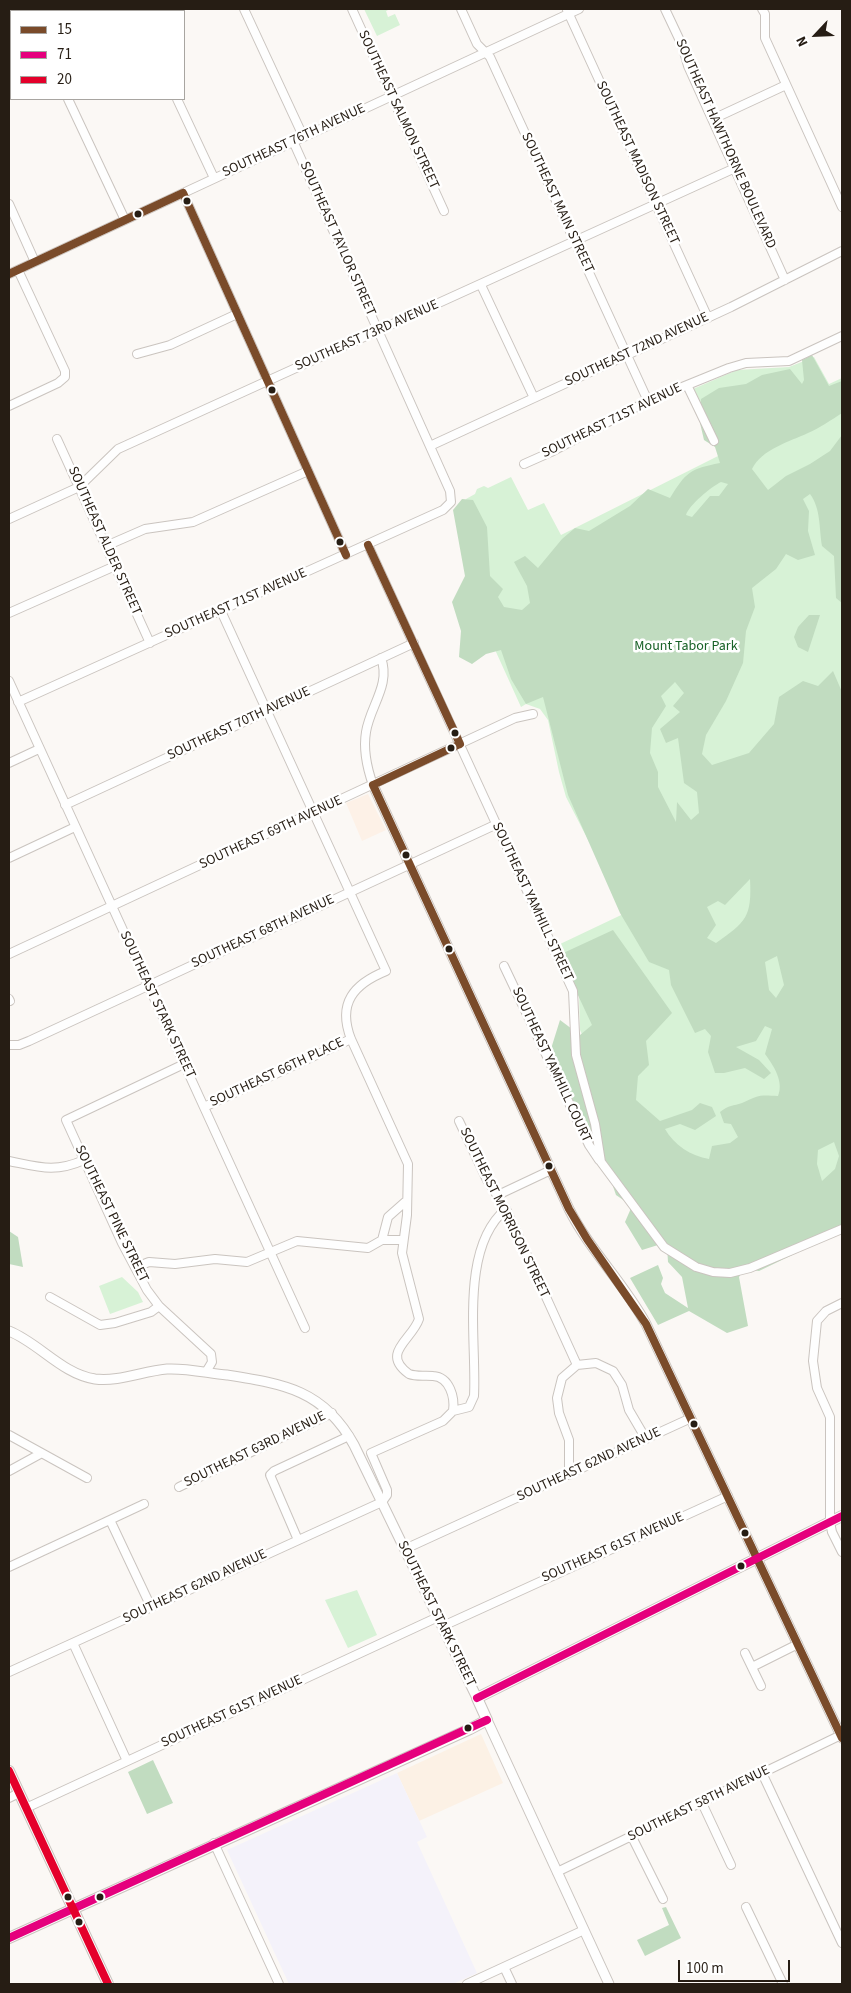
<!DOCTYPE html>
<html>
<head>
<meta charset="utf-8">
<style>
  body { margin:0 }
  #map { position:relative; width:851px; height:1993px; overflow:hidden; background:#fbf8f5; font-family:"Source Sans 3",sans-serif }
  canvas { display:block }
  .frame { position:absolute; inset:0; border:10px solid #261d14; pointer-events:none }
  .legend { position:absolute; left:10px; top:10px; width:175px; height:90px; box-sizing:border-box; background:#fff; border:1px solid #a8a5a1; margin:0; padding:6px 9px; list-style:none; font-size:15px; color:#261d14 }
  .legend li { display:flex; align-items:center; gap:10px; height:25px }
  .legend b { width:25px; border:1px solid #a8a5a1 }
  .north { position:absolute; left:791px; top:10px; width:50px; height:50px; -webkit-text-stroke:4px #fff; paint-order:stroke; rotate:245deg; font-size:14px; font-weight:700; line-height:20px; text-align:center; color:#261d14 }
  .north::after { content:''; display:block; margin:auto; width:18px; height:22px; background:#261d14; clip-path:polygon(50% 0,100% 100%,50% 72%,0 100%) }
  .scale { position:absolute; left:678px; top:1960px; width:112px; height:22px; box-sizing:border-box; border:2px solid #261d14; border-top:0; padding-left:6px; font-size:15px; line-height:18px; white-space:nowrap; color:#261d14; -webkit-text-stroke:4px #fff; paint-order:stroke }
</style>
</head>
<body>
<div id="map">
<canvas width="851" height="1993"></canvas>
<div class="frame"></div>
<ul class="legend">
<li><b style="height:6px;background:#7a4b2a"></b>15</li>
<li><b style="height:6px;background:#e5007d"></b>71</li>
<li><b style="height:6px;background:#e4002b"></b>20</li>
</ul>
<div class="north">N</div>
<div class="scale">100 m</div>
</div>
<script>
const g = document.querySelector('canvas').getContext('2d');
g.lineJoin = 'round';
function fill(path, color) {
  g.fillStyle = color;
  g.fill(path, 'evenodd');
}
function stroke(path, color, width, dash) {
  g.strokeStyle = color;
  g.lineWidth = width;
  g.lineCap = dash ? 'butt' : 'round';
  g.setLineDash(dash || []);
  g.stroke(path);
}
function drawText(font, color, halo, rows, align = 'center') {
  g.font = font + ' "Source Sans 3",sans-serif';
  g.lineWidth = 5;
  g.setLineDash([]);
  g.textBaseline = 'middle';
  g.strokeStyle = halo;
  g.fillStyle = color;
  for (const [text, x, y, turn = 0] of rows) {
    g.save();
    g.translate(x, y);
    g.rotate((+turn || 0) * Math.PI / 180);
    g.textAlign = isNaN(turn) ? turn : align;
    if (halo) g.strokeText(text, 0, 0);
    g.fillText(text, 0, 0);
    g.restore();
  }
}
fill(new Path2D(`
  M368 794 386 830 362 841 346 803Z`), '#fdf1e7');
fill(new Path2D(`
  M481 1734 503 1783 419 1821 397 1773Z`), '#fcf1e5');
fill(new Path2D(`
  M397 1773 427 1837 417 1842 477 1973 453 1984H289L227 1850Z`), '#f4f2fa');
fill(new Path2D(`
  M364 9H390L386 11 388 17 395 14 400 25 377 36Z
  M814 357 829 384 842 378V1218L738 1259 584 1039 580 1030 579 993 558 945 676 889 622 906 566 797 559 772 548 720 540 709 526 704 521 707 467 588 468 505 466 499 475 494 477 489 484 486 488 488 511 477 528 510 544 503 561 535 724 453 693 389 737 370 789 367Z
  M122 1277 138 1292 143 1302 110 1314 99 1286Z
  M357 1590 377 1635 348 1648 325 1600Z`), '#d7f2d6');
fill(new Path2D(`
  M812 355 829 386 842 381V413C831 420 820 428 808 433 789 442 762 449 752 469L768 490 786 476 810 464 830 451 842 435V603L836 598 834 556 822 546C819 528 821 509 810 494L803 499 809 511 808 531 815 555 798 560 786 554 776 569 752 588 755 607 746 631 743 663 726 701 706 735 702 754 712 765 749 753 774 724 779 697 803 681 818 686 833 671 842 692V1231L759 1271 744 1269 739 1277 748 1326 727 1333 689 1311 658 1325 630 1278 658 1265 663 1278 661 1284 665 1293 688 1308 682 1277 668 1262 667 1246 658 1245 642 1250 625 1222 632 1206 616 1195 596 1137 578 1133 550 1052 560 1020 580 1035 592 1025 559 955 613 930 672 1013 646 1041 649 1065 638 1076 636 1100 660 1121 692 1110 700 1103 712 1107 716 1116 695 1130 680 1124 665 1129C674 1145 691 1156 709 1159L712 1146 730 1143 738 1137 731 1124 724 1123 720 1112C729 1105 733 1106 742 1103 760 1095 758 1095 778 1096 784 1082 774 1066 765 1054L772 1029 765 1026 756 1041 736 1047 759 1060 771 1073 764 1079 745 1068 724 1073H715L708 1052 711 1036 705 1029 695 1033 671 985 669 970 649 962 620 913 568 795 543 697 526 704 511 679 501 650 486 654 472 664 459 657 461 631 452 602 465 576 453 510 462 499 473 500 487 527 490 576 503 589 498 597 504 607 522 610 530 603 527 586 514 562 525 556 538 568 562 539 575 528 589 531 630 506 648 489 670 498C686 472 690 469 720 463L715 447 704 440 700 423 701 399 719 388 746 384 762 375 790 369 802 384 804 380 802 360ZM721 482 728 484 719 496H710L692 517 686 515C689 505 711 487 721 482ZM675 682 684 693 673 706 680 712 660 729 666 743 678 738 684 783 697 792 699 813 691 820 677 802 676 822 658 787V772L650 753 652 728 666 706 661 696ZM750 879C752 917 746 922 716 943L707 938 716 925 707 907 718 901 725 905ZM777 956 784 985 776 998 769 990 765 962ZM834 1142 839 1156 835 1169 822 1181 817 1164 818 1150Z
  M809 615H820L808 652 798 647 794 637 798 627Z
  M9 1231 18 1237 23 1267 9 1264Z
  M153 1760 173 1803 147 1814 128 1772Z
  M666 1907 681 1938 645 1956 637 1940 669 1925 662 1908Z`), '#c1dcc0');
const minor = new Path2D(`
  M26 9 27 11
  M135 9 136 11
  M244 9 303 136
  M352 9 444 211
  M461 9 477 44 490 57 648 401
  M665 9 682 45 688 66 785 280
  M762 9 765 14V38L842 207
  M567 10 708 318
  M155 11 161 9
  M9 80 11 79
  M68 99 125 220
  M177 99 214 178
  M713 119 786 85
  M183 193 346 555
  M9 204 35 262
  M9 274 579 9
  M481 285 534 398
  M137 354 170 345 237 314
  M687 385 714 441
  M9 406 58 383 65 377V371L18 270
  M57 439 150 643
  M430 446 731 307 842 251
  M524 464 551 452 648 401 729 368 746 363 789 361 842 336
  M9 519 79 487 118 449 735 168
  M368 545 573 991 576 1055 595 1124 601 1162 664 1247 696 1267 713 1272 730 1273 750 1268 842 1229
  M106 546 145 529 193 522 308 471
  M9 613 115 566
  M9 681 305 1328
  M18 702 443 510 451 502 450 491 293 141
  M9 763 39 749
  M373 785C367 768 363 750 366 732 370 706 391 685 381 658
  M65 805 414 643
  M9 858 75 827
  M9 954 515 718 533 714
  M504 966 589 1145 599 1160
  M9 999 10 1001
  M9 1045H19L29 1041 497 824
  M184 1064 66 1120 122 1243 147 1290 159 1306 211 1354 212 1362 206 1372
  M204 1107 351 1039
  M459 1121 487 1180 506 1209 577 1365
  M9 1161C39 1167 55 1173 84 1160
  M498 1195 551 1170
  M382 1240H402
  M136 1267 149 1262 175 1264 215 1259 247 1262 297 1241 368 1248 382 1240 388 1217 405 1202
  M50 1297 100 1325 115 1323 151 1312 159 1306
  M842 1303 826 1311 817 1321 813 1361 817 1388 830 1417V1522L832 1532 842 1552
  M453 1411 469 1407 474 1396C477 1342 459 1248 506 1209
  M9 1435 87 1478
  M9 1471 40 1454
  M569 1475V1440L559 1413 557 1398 562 1378 577 1365 596 1363 613 1371 622 1385 629 1410 646 1439
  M179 1487 332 1413
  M110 1520 151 1607
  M298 1540 270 1475 274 1471 349 1436
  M405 1549 691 1418
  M9 1567 144 1504
  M443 1626 728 1496
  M73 1643 127 1761
  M745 1653 761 1686
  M752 1667 798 1644
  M9 1672 382 1502 387 1495V1490L371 1453 443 1421 453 1411C455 1398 450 1377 433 1376 425 1375 417 1377 409 1374 380 1353 412 1340 419 1319L402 1253 407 1215 408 1164 351 1039C337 1003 354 984 386 971L221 611
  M762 1773 842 1943
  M9 1798 19 1793
  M702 1803 731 1865
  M26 1808 438 1617
  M632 1837 663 1899
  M214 1843 279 1984
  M557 1872 841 1735
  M746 1907 783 1984
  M504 1967 512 1984
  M467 1984 584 1930`);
const tertiary = new Path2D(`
  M373 785 569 1209C590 1251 624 1283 646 1324L842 1738
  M9 1331C39 1343 62 1374 95 1379 119 1382 143 1371 167 1369 187 1368 207 1373 227 1375 284 1384 324 1390 354 1445L477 1698
  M487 1720 609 1984`);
const secondary = new Path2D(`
  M9 1771 108 1984
  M9 1938 470 1729 487 1720 477 1698 842 1516`);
stroke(minor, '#cac4bf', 10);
stroke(tertiary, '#cac4bf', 11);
stroke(secondary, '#cac4bf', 12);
stroke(minor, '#fefefe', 8);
stroke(tertiary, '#fefefe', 9);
stroke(secondary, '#fefefe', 10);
stroke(new Path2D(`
  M183 193 346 555
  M9 274 183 193
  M368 545 460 744
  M373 785 569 1209 587 1239 646 1324 842 1738
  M373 785 460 744`), '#7a4b2a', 8);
stroke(new Path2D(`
  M477 1698 842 1516
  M9 1938 487 1720`), '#e5007d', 8);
stroke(new Path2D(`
  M9 1771 108 1984`), '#e4002b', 8);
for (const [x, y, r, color] of [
  [187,201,4.5,"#261d14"],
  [138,214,4.5,"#261d14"],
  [272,390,4.5,"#261d14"],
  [340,542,4.5,"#261d14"],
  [455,733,4.5,"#261d14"],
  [451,748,4.5,"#261d14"],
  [406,855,4.5,"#261d14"],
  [449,949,4.5,"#261d14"],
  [549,1166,4.5,"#261d14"],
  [694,1424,4.5,"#261d14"],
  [745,1533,4.5,"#261d14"],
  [741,1566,4.5,"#261d14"],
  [468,1728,4.5,"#261d14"],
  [68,1897,4.5,"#261d14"],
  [100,1897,4.5,"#261d14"],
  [79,1922,4.5,"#261d14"]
]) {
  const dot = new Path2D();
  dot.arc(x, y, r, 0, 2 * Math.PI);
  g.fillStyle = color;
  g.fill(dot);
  stroke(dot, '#fff', 2);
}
drawText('14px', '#261d14', '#fff', [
  ["SOUTHEAST SALMON STREET",398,110,65],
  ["SOUTHEAST 76TH AVENUE",294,141,-25],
  ["SOUTHEAST HAWTHORNE BOULEVARD",725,144,66],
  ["SOUTHEAST MADISON STREET",637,163,65],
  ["SOUTHEAST MAIN STREET",557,203,65],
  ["SOUTHEAST TAYLOR STREET",337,239,66],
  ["SOUTHEAST 73RD AVENUE",367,336,-24],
  ["SOUTHEAST 72ND AVENUE",637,350,-25],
  ["SOUTHEAST 71ST AVENUE",612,421,-26],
  ["SOUTHEAST ALDER STREET",104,541,66],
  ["SOUTHEAST 71ST AVENUE",236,604,-24],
  ["SOUTHEAST 70TH AVENUE",239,724,-25],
  ["SOUTHEAST 69TH AVENUE",271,833,-25],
  ["SOUTHEAST YAMHILL STREET",532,902,65],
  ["SOUTHEAST 68TH AVENUE",263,932,-25],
  ["SOUTHEAST STARK STREET",157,1005,65],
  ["SOUTHEAST YAMHILL COURT",551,1065,65],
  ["SOUTHEAST 66TH PLACE",277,1073,-25],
  ["SOUTHEAST MORRISON STREET",504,1213,64],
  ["SOUTHEAST PINE STREET",111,1214,64],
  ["SOUTHEAST 63RD AVENUE",255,1450,-26],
  ["SOUTHEAST 62ND AVENUE",589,1465,-25],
  ["SOUTHEAST 61ST AVENUE",613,1548,-24],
  ["SOUTHEAST 62ND AVENUE",195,1587,-25],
  ["SOUTHEAST STARK STREET",436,1614,64],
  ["SOUTHEAST 61ST AVENUE",232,1712,-25],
  ["SOUTHEAST 58TH AVENUE",699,1804,-26]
]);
drawText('14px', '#176126', '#fff', [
  ["Mount Tabor Park",686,647]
]);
</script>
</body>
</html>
